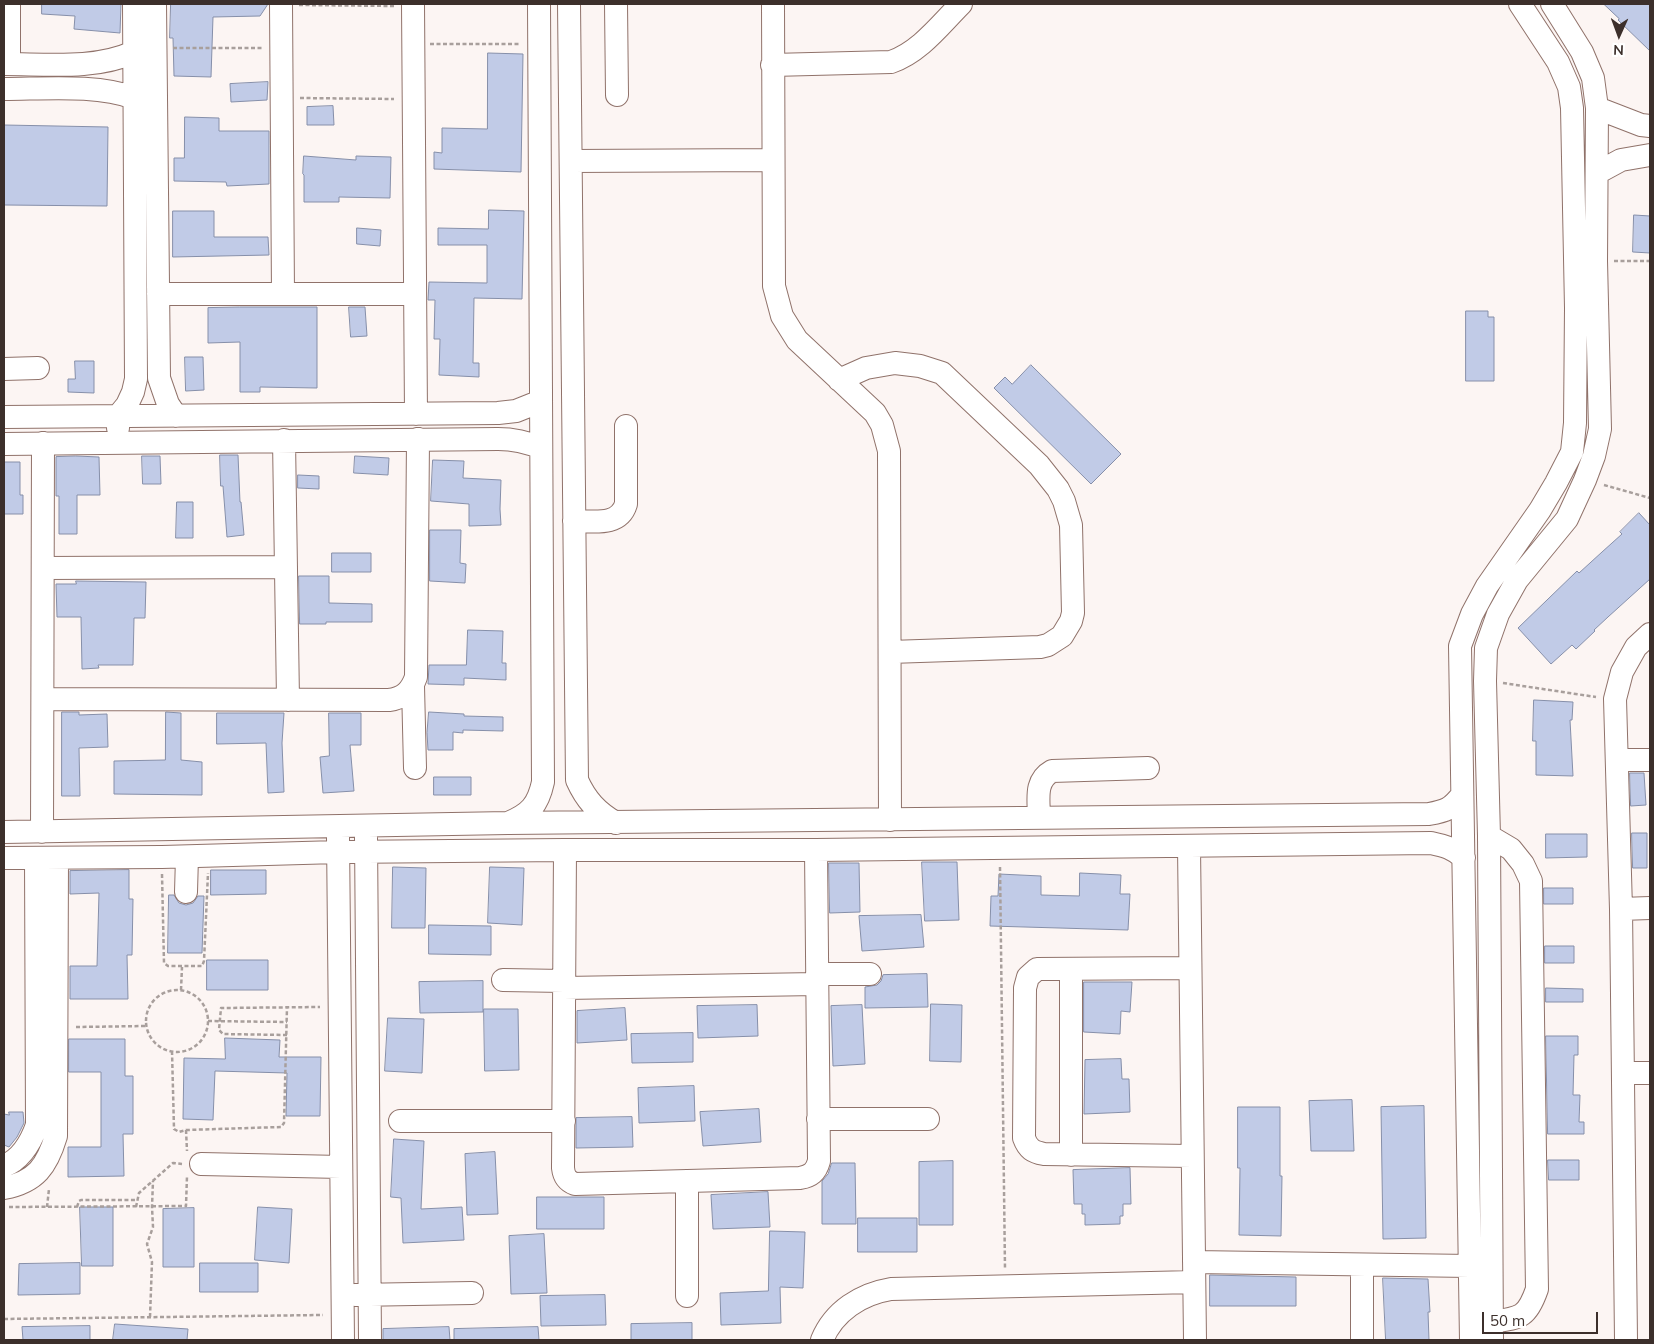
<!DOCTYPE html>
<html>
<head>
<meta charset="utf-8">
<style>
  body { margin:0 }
  #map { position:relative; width:1654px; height:1344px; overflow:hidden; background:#fcf5f3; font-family:Mulish,sans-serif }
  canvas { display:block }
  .frame { position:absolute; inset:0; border:5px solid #3c2f2b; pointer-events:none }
  .north { position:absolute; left:1594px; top:10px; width:50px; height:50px; -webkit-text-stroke:4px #fff; paint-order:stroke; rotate:182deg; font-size:14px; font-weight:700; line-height:20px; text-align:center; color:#3c2f2b }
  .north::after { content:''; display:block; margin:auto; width:18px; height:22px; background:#3c2f2b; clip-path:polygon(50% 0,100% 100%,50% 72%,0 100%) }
  .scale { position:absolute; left:1482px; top:1312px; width:116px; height:22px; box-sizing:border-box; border:2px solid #3c2f2b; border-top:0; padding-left:6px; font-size:15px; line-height:18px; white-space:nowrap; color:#3c2f2b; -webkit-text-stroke:4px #fff; paint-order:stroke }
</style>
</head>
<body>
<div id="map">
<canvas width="1654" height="1344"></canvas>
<div class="frame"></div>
<div class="north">N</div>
<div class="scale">50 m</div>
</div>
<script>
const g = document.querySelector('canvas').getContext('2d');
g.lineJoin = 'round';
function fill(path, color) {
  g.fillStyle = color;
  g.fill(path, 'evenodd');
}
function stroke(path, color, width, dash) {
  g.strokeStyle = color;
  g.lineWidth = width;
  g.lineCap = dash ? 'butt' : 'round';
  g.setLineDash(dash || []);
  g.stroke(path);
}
const building = new Path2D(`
  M42 4H121L120 33 74 29 75 16 42 14Z
  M171 4H268L260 16 213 17 211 77 174 76 173 38H170Z
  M1604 4H1650V51L1618 20 1619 19Z
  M488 53 523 54 521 172 434 169V152L442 153V128L487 129Z
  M268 82 267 100 231 102 230 84Z
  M333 106 334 125H307V107Z
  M185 117 219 118V131H269V184L227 186 226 182 174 181V158H184Z
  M4 125 108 127 107 206 4 205Z
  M304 156 356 160V156L391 157 390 198 339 197V202H304V175L303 174Z
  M489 210 524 211 522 299 474 298 473 363H479V377L439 375 440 339H434L435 300H428L429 282 487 283V245H438V228L488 229Z
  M173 211H214V237H268L269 255 173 257Z
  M1634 215 1650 216V253L1633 252Z
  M357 228 381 230 380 246 357 244Z
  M240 307H317V388L260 387V392H240V342L208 343V308Z
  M349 307H365L367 336 351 337Z
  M1466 311H1488V317H1494V381H1466Z
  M185 357H203L204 390 186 391Z
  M75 361H94V393L68 392V379H75Z
  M1031 365 1121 454 1091 484 994 388 1005 377 1012 384Z
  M220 455H238L240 502H241L244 535 227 537 223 486H221Z
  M76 456 99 457 100 495H77V534H59V496H56V457Z
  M142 456H160L161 484H143Z
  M355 456 389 458 388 475 354 473Z
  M433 460 464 461 463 478 501 480 500 509 501 525 469 526V504L431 501Z
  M4 462H20V495H23V514H4Z
  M298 475 319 476V489L298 488Z
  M177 502H193V538H176Z
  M1639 513 1650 525V579L1608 617 1594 630 1595 631 1576 649 1572 645 1551 664 1518 628 1577 571 1579 573 1602 552 1622 534 1620 532Z
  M430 530H461L460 563 466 564 465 583 430 581Z
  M332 553H371V572H332Z
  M299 576H329V603L372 604V622H326V624H300Z
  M76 581 146 582 145 618H134L133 665H98L99 668 82 669 81 617H57L56 584H76Z
  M468 630 503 631 502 663H506V680L464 678V685L428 684 429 665H466Z
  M1534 700 1573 702 1572 720H1570L1573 776 1536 775V741H1533Z
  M62 712H79V715L107 714 108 747 79 748 80 796H62Z
  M166 712 181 713V760L202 762V795L114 794V761L165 760Z
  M429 712 464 714V716L503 717V731L463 730V733L453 732V750H428L427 733Z
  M217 713H284L282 743 284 792 268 793 266 743 217 744Z
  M329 713H361V745H350L354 791 323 793 320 757 329 756Z
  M1630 773H1644L1646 805 1631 806Z
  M434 777H471V795H434Z
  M1632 833H1647V868H1633Z
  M1546 834H1587V857L1546 858Z
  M922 862H957L959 920 925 921Z
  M829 863H859L860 912 830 913Z
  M393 867 426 868 425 928H392Z
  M490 867 524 868 522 925 488 923Z
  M129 870V899H133L132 955H127L128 999H70V966H97L99 893 70 894V871Z
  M211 870H266V894L211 895Z
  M1080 873 1121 875 1120 894H1130L1128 930 990 926 991 896H998L999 874 1041 876V895L1079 896Z
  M1544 888H1573V904H1544Z
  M169 895H174L179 903 186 905 193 903 198 896H204L202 953H168Z
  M921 915 924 947 862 951 859 916Z
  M429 925 491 926V955L429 954Z
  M1545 946H1574V963H1545Z
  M207 960H268V990H207Z
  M927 974 928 1007 865 1008V987L877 985 881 981 883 975Z
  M483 981V1012L420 1013 419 982Z
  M1084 982H1132L1130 1012 1121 1011 1120 1034 1084 1032Z
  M1546 988 1583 989V1002H1546Z
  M931 1004 962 1005 961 1062 930 1061Z
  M757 1005 758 1036 698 1038 697 1006Z
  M862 1005 865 1064 833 1066 831 1006Z
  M625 1008 627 1040 577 1043V1011Z
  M484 1009H518L519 1070 485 1071Z
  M388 1018 424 1019 422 1073 385 1071Z
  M693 1033V1062L632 1063 631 1034Z
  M1546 1036H1578V1055H1574L1573 1095H1580L1579 1122H1584V1134H1548Z
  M225 1038 280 1040 279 1057H321L320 1116H286L287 1073 215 1071 213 1120 183 1119 184 1058 225 1059Z
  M69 1039H125V1076H133V1134H123L124 1176 68 1177V1147H101V1072H69Z
  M1121 1059 1122 1079H1129L1130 1112 1084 1114 1085 1060Z
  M694 1086 695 1121 639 1123 638 1088Z
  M1352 1100 1354 1151H1311L1309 1101Z
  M1424 1106 1426 1238 1383 1239 1381 1107Z
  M1238 1107H1280V1176H1282L1281 1236 1239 1235 1240 1168H1238Z
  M759 1109 761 1142 703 1146 700 1112Z
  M9 1112H23L24 1123 17 1137 9 1147 4 1145V1114L9 1115Z
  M632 1117 633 1147 576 1148V1118Z
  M394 1139 424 1141 421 1209 462 1207 464 1240 403 1243 401 1198 391 1197Z
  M495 1152 498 1214 467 1215 465 1154Z
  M1548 1160H1579V1180H1549Z
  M953 1161V1225H919V1162Z
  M832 1163H855L856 1224H822V1181L828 1174Z
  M1130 1168 1131 1204H1123V1216H1120V1224L1085 1225V1214H1082V1204H1074L1073 1170Z
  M768 1192 770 1227 713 1229 711 1195Z
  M537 1197H604V1229H537Z
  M80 1207H113V1266H82Z
  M258 1207 292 1209 289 1263 255 1260Z
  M194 1208V1267H163V1209Z
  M858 1218H917V1252H858Z
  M770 1231 805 1232 803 1288 780 1287 781 1323 721 1325 720 1293 768 1291Z
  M544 1234 547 1293 511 1294 509 1236Z
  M80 1263V1294L18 1295 19 1264Z
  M200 1263H258V1292H200Z
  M1210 1275 1296 1277V1306H1210Z
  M1383 1278 1428 1279 1430 1312H1428L1429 1340H1386Z
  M605 1295 606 1325 541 1326 540 1296Z
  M692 1323V1340H631V1324Z
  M115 1324 188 1329 187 1340H113Z
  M90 1326V1340H23L22 1327Z
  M449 1327 450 1340H383V1329Z
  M538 1327 539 1340H454V1329Z`);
fill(building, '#c1cbe7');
stroke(building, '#868fa9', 1);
const minor = new Path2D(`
  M155 4 159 378 168 404 176 416
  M281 4 283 294
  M413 4 416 414
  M569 4 577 780C586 800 597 812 616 823
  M616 4 617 95
  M773 4 774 286 782 316 797 340 875 413 882 425 889 451 890 820
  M4 64C46 64 95 70 134 52
  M9 64V4
  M772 65 891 62C920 52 940 25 961 4
  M4 89C44 89 98 84 134 98
  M1597 108 1641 125 1650 126
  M571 161 773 160
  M1597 173 1621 160 1650 155
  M158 294H415
  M4 369 38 368
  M839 380 866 368 895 363 920 366 942 373 1039 465 1058 489 1064 501 1071 525 1073 613 1071 621 1062 636 1048 645 1040 647 890 652
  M4 417 498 413 516 411 541 401
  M118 428V416L127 405 133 392 136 379 134 4
  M284 440 288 700
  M4 444 498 439C514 439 527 442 541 448
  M574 521C593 521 619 527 626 504V426
  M43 568 286 567
  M413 686 415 768
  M43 699 389 700C404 698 411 691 416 677L418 439
  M1617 760H1650
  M1039 818C1039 800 1034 781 1052 771L1148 768
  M508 823C530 814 538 805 543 782L539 4
  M4 832 508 823 1429 814C1446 811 1451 809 1462 795
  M42 832 43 443
  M366 836 370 1340
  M1489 836 1511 849 1523 864 1531 881 1537 1289C1527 1318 1520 1318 1492 1322
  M338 837 343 1340
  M1189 847 1195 1340
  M565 850 563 1168C564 1177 567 1181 575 1184L800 1178C811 1176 816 1172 819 1161L816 850
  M4 858 162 857 338 852 565 850H816L1431 843C1445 846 1453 848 1464 858
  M186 892 187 857
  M1621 909 1650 908
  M1190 968 1037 969 1028 977 1025 988 1024 1138C1028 1149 1033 1152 1044 1154L1192 1156
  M1071 969V1155
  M817 974H870
  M503 980 564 981
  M564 988 817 984
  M1623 1073H1650
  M818 1119H928
  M400 1121H564
  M201 1164 341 1167
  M4 1166C22 1159 31 1142 37 1125L36 858
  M4 1188C36 1182 47 1166 56 1136L57 858
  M1194 1262 1470 1266
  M355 1295 472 1293
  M687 1296V1181
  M822 1340C834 1311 861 1294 891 1289L1194 1282
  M1362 1340V1265
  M1471 1340 1460 646 1472 614 1487 586 1540 510 1556 483 1572 452 1575 423 1576 308 1572 108 1569 87 1558 62 1520 4
  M1492 1340 1489 836 1485 681 1486 648 1498 614 1517 580 1567 519 1585 480 1594 456 1600 429 1596 261 1597 108 1593 78 1582 52 1552 4
  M1626 1340 1621 909 1615 699 1622 672 1636 647 1650 634`);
stroke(minor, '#90726a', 24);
stroke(new Path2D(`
  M299 5 394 6
  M430 44H520
  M173 48H262
  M300 98 394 99
  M1614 261H1650
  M1604 485 1650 498
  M1503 683 1596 697
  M1000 867 1005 1269
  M162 874 164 963 168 966H202L204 961 208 873
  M181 990 182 967
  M146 1021a31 31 0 1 1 62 0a31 31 0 1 1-62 0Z
  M208 1021 287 1022
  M76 1027 147 1026
  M287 1035 223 1034 219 1030 221 1008 320 1007
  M172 1051 174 1129 179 1132 186 1130 281 1127 284 1123 287 1007
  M186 1130 187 1151
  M9 1207 186 1206 187 1176
  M47 1207 49 1189
  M77 1207 79 1201 81 1200H137
  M136 1207 139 1193 173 1163 182 1164
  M150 1317 152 1262 147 1244 153 1227 152 1207 153 1181
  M4 1319 323 1315`), '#a89f9c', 2.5, [4, 2.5]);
stroke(minor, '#fff', 22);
</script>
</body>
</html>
